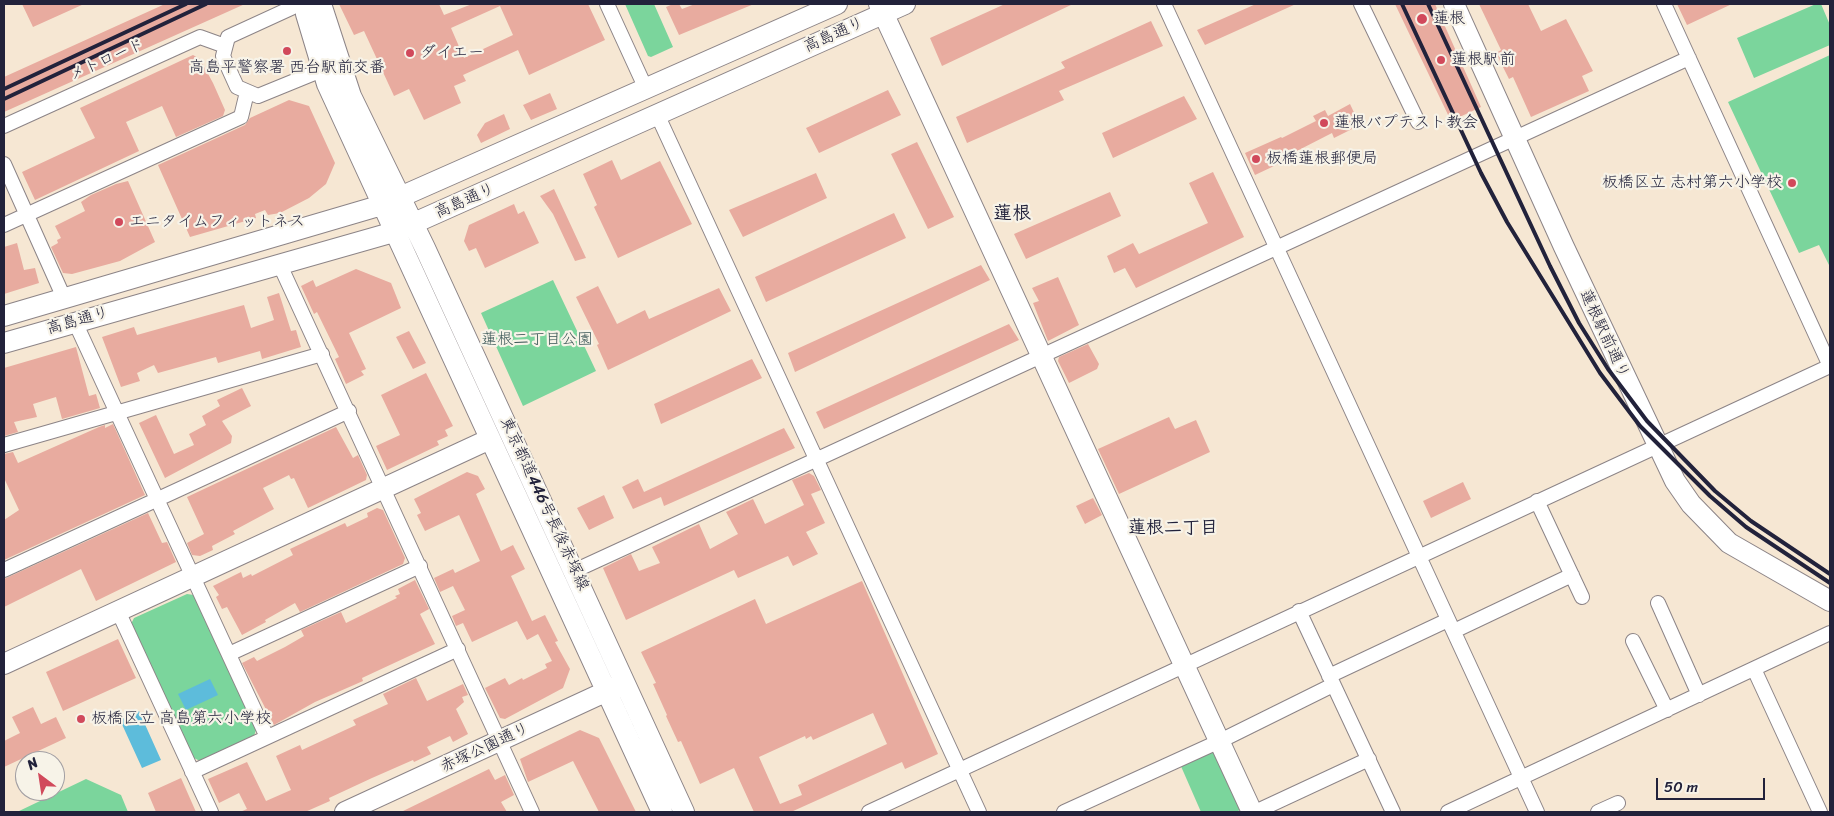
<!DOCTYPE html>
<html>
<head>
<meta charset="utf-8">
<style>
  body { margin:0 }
  #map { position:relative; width:1834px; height:816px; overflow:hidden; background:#f6e7d3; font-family:Sriracha,sans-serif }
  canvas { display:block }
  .frame { position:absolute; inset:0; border:5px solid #22223b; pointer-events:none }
  .north { position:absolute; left:15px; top:751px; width:50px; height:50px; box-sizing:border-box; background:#f7f3e8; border:1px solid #a29fa3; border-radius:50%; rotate:329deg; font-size:14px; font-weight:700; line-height:20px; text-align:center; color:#22223b }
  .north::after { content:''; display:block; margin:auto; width:18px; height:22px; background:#d1495b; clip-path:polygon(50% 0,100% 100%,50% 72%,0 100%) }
  .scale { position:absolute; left:1656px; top:778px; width:109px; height:22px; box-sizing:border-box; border:2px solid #22223b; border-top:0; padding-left:6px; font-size:15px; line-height:18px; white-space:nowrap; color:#22223b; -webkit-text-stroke:4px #f7f3e8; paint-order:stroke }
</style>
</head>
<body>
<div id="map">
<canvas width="1834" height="816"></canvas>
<div class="frame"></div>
<div class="north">N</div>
<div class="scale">50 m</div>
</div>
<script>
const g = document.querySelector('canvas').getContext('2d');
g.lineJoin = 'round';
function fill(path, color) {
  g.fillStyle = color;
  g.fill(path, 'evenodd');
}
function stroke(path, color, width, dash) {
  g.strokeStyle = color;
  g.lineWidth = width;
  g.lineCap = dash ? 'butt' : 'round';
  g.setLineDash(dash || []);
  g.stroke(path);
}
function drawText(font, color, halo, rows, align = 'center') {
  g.font = font + ' Sriracha,"Klee One",sans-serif';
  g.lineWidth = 4.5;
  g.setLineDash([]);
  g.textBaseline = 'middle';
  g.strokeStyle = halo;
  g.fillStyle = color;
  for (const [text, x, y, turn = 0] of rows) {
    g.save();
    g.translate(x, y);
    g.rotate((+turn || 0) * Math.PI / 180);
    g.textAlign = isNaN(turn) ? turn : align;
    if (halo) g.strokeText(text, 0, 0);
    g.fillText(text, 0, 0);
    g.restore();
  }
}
fill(new Path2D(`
  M625 4H654L673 47 651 57 648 56Z
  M1816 4H1821L1830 25V45L1754 78 1737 38Z
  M1830 55V265H1829L1819 245 1799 253 1728 102Z
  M553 280 596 371 523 406 481 313Z
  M187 594 194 595 256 730 254 736 200 761 192 757 131 624 134 618Z
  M1209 750 1217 755 1240 808 1238 812H1201L1180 764Z
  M86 779 121 795 128 812H17Z`), '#7bd59c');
fill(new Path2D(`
  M210 679 218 695 186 710 178 694Z
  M139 711 161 760 142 768 120 720Z`), '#5dbcdb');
fill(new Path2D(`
  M22 4H84L33 27Z
  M165 4H245L4 112V77Z
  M339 4H439L444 15 472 4H588L605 40 529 75 518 50 463 75 466 81 454 86 461 103 424 120 409 89 394 96 364 31 354 35ZM500 6 513 35 464 58 451 28Z
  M673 4H679L682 9 695 4H754L679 35 666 7Z
  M1005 4H1073L942 66 930 38Z
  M1256 4H1296L1205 45 1197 30Z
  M1395 4H1435L1481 107 1451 121Z
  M1479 4H1528L1541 31 1566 19 1593 71 1582 76 1589 91 1531 117 1513 77 1509 79 1496 53 1501 50Z
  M1677 4H1732L1687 25Z
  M1151 21 1163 46 1059 91 1064 100 967 143 956 117 1065 68 1061 62Z
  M193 55 200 59 213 83 225 110 223 116 176 137 162 106 126 122 139 151 35 200 22 172 95 138 80 108Z
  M888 90 901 115 819 153 806 128Z
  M550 93 557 109 531 120 523 105Z
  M1184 96 1197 119 1113 158 1102 133Z
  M289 100 309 106 335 163 326 184 309 198 280 213 268 215 265 210 255 214 256 218 190 237 158 165 245 125 250 118Z
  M1350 104 1360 125 1334 138 1332 133 1289 155 1291 158 1255 175 1245 153 1281 137 1282 138 1316 121 1313 116 1325 110 1328 116Z
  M504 114 510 129 481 143 477 135 485 123Z
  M917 142 954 217 928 229 891 154Z
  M612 160 621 180 660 161 692 224 618 258 594 207 597 205 583 174Z
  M1213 172 1244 237 1136 288 1125 268 1114 273 1107 256 1133 243 1139 254 1208 223 1189 183Z
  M816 173 827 198 743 237 729 210Z
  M128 181 155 242 120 261 72 274 63 273 51 247 58 243 57 240 61 238 55 226 85 211 81 202 91 195 116 184Z
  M554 189 586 258 575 261 553 214 540 196Z
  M1110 192 1121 216 1026 259 1014 234Z
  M514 204 518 214 524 211 539 243 485 268 476 248 469 251 464 241 469 225Z
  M894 213 906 238 766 302 755 277Z
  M17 243 24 270 35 268 39 283 4 294V247Z
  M981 265 990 280 795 372 788 353Z
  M356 269 391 283 401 308 349 333 366 369 361 371 364 375 346 384 335 359 339 357 317 312 314 314 301 286 313 280 316 287Z
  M1058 277 1079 325 1048 341 1033 303 1039 301 1032 288Z
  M598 286 617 324 645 310 649 319 719 288 731 311 608 370 597 345 599 344 576 297Z
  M279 293 291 331 296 330 301 347 262 359 260 351 218 363 216 357 158 373 154 365 137 373 140 381 121 387 102 337 134 327 137 335 244 305 251 328 274 320 267 297Z
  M1009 324 1019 340 824 429 816 412Z
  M409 331 426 363 413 369 396 337Z
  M1088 344 1099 364 1097 369 1069 383 1058 361 1059 357Z
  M76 347 89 396 96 394 100 408 62 419 56 397 33 404 37 417 14 422 18 432 4 436V368Z
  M752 359 762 378 661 424 654 404Z
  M426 373 453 426 445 430 448 436 437 441 439 445 387 470 376 446 400 435 381 395Z
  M242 388 251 406 222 421 232 436 231 443 165 478 139 423 156 415 174 454 194 445 189 434 206 425 202 416 220 406 217 400Z
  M1169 417 1175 429 1196 420 1210 452 1119 494 1098 449Z
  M113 424 145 495 4 560V520L19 510 4 478V454L13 452 18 463 99 427 105 425V428Z
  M336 427 353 458 358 455 367 475 366 480 308 508 294 478 291 479 289 475 263 488 274 509 233 531 235 534 212 546 213 550 200 556 192 555 187 543 204 534 187 497Z
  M784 428 795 448 664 506 661 497 633 509 622 487 638 479 644 492Z
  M467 472 478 476 485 489 476 494 501 551 513 545 525 569 511 576 532 621 545 615 558 641 555 642 570 669 563 688 505 719 500 718 485 688 505 678 509 685 522 678 523 680 547 668 545 664 552 661 538 634 527 640 517 621 472 642 463 623 456 626 452 616 465 610 453 586 440 592 434 578 453 569 455 573 480 561 459 515 425 531 417 515 421 513 414 499Z
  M809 473 814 476 821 490 811 494 825 523 806 532 818 554 793 566 788 556 738 578 734 570 626 620 603 568 631 554 639 571 660 563 652 547 699 524 710 549 738 534 726 512 753 499 765 524 804 505 792 480Z
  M1463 482 1471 499 1431 518 1423 501Z
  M604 495 614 518 589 530 577 508Z
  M1093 498 1102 515 1085 524 1076 506Z
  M377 508 383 510 405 558 403 564 300 612 295 603 265 620 266 622 242 635 227 607 222 609 216 597 219 595 213 586 241 572 243 578 251 574 252 576 293 555 290 549 345 523 347 527 368 517 367 513Z
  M148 513 162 543 167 542 176 562 96 601 81 569 4 607V579Z
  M415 580 429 609 420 614 435 644 362 678 363 681 315 702 274 725 242 663 254 657 257 661 285 647 304 636 301 630 341 612 346 623 397 598 395 596 400 594 398 589Z
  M862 581 938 754 905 769 902 762 791 812H754L734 768 700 784 681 741 678 742 666 716 667 715 653 684 656 683 641 652 755 599 766 624ZM873 713 887 744 798 785 802 795 780 804 759 757 805 736 806 739 811 736 813 740Z
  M118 639 136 678 63 711 46 672Z
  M416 678 427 701 463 684 468 695 462 697 464 702 456 709 468 734 453 742 450 736 427 747 431 754 414 762 413 760 372 778 329 798 330 801 305 812H240L247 809 239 793 219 803 208 779 247 762 266 801 291 790 276 756 300 745 302 750 356 725 353 720 388 704 383 694Z
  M33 707 41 724 56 717 66 738 4 767V741L20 733 12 717Z
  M580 730 599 738 636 812H599L573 761 528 782 520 759Z
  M489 769 495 780 505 775 514 795 501 802 507 812H401Z
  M181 778 196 812H156L148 793Z`), '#e8ab9f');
const street = new Path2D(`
  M300 4 228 37 223 56 237 87 258 96 329 67
  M607 4 646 89
  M1164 4 1537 812
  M1361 4 1418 122
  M1664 4 1830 366
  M657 114 979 812
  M4 126 200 37 225 46
  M4 164 64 298
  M4 225 241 117 247 92
  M279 263 532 812
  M75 322 267 737
  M4 445 322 354
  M1537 501 1582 597
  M4 570 349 411
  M574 571 1689 58
  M1658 603 1699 695
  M118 611 211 812
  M1299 611 1393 812
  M1454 631 1572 575
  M1633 641 1667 710
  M229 654 420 566
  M1754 669 1820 812
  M1329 676 1448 620
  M192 772 458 649
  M869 812 1830 366
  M1064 812 1220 741 1333 685
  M1255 812 1369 759
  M1448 812 1830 633
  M1598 812 1618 803`);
const secondary = new Path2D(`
  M310 4 306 14 327 84 662 812
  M318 4 322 7 351 96 425 248 684 812
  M879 4 1252 812
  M1454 4 1564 247 1675 481 1691 504 1729 543 1830 601
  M4 316 382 205 837 4
  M4 343 394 232 905 4
  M4 664 490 439
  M345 812 618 686`);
stroke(street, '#8c8487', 16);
stroke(secondary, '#8c8487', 22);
stroke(street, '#fff', 14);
stroke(secondary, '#fff', 20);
stroke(new Path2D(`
  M1402 4 1481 173 1507 222 1600 373 1640 426 1710 496 1746 527 1830 583
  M1428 4 1550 266 1579 323 1608 369 1647 421 1715 491 1751 521 1830 574
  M4 89 186 4
  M4 99 206 4`), '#22223b', 4);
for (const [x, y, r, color] of [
  [1422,19,6,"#d1495b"],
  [287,51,5,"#d1495b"],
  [410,53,5,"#d1495b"],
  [1441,60,5,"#d1495b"],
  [1324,123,5,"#d1495b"],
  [1256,159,5,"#d1495b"],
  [1792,183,5,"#d1495b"],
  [119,222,5,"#d1495b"],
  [81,719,5,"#d1495b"]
]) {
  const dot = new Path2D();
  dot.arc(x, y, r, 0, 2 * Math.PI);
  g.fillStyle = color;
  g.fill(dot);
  stroke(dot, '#f7f3e8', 2);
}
drawText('16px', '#22223b', '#f7f3e8', [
  ["蓮根",1433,19],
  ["ダイエー",420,53],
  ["蓮根駅前",1451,60],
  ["高島平警察署 西台駅前交番",287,68,"center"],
  ["蓮根バプテスト教会",1334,123],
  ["板橋蓮根郵便局",1266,159],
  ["板橋区立 志村第六小学校",1782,183,"right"],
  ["エニタイムフィットネス",129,222],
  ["板橋区立 高島第六小学校",91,719]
], 'left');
drawText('16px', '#22223b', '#f7f3e8', [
  ["高島通り",834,35,-24],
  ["メトロード",107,60,-24],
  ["高島通り",465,201,-24],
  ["高島通り",78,321,-16],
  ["蓮根駅前通り",1604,334,65],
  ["東京都道446号長後赤塚線",544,504,65],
  ["赤塚公園通り",485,748,-25]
]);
drawText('16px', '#3d5858', '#f7f3e8', [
  ["蓮根二丁目公園",537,340]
]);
drawText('bold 18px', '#22223b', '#f7f3e8', [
  ["蓮根二丁目",1173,528]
]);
drawText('bold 19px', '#22223b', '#f7f3e8', [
  ["蓮根",1012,214]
]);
</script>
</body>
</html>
